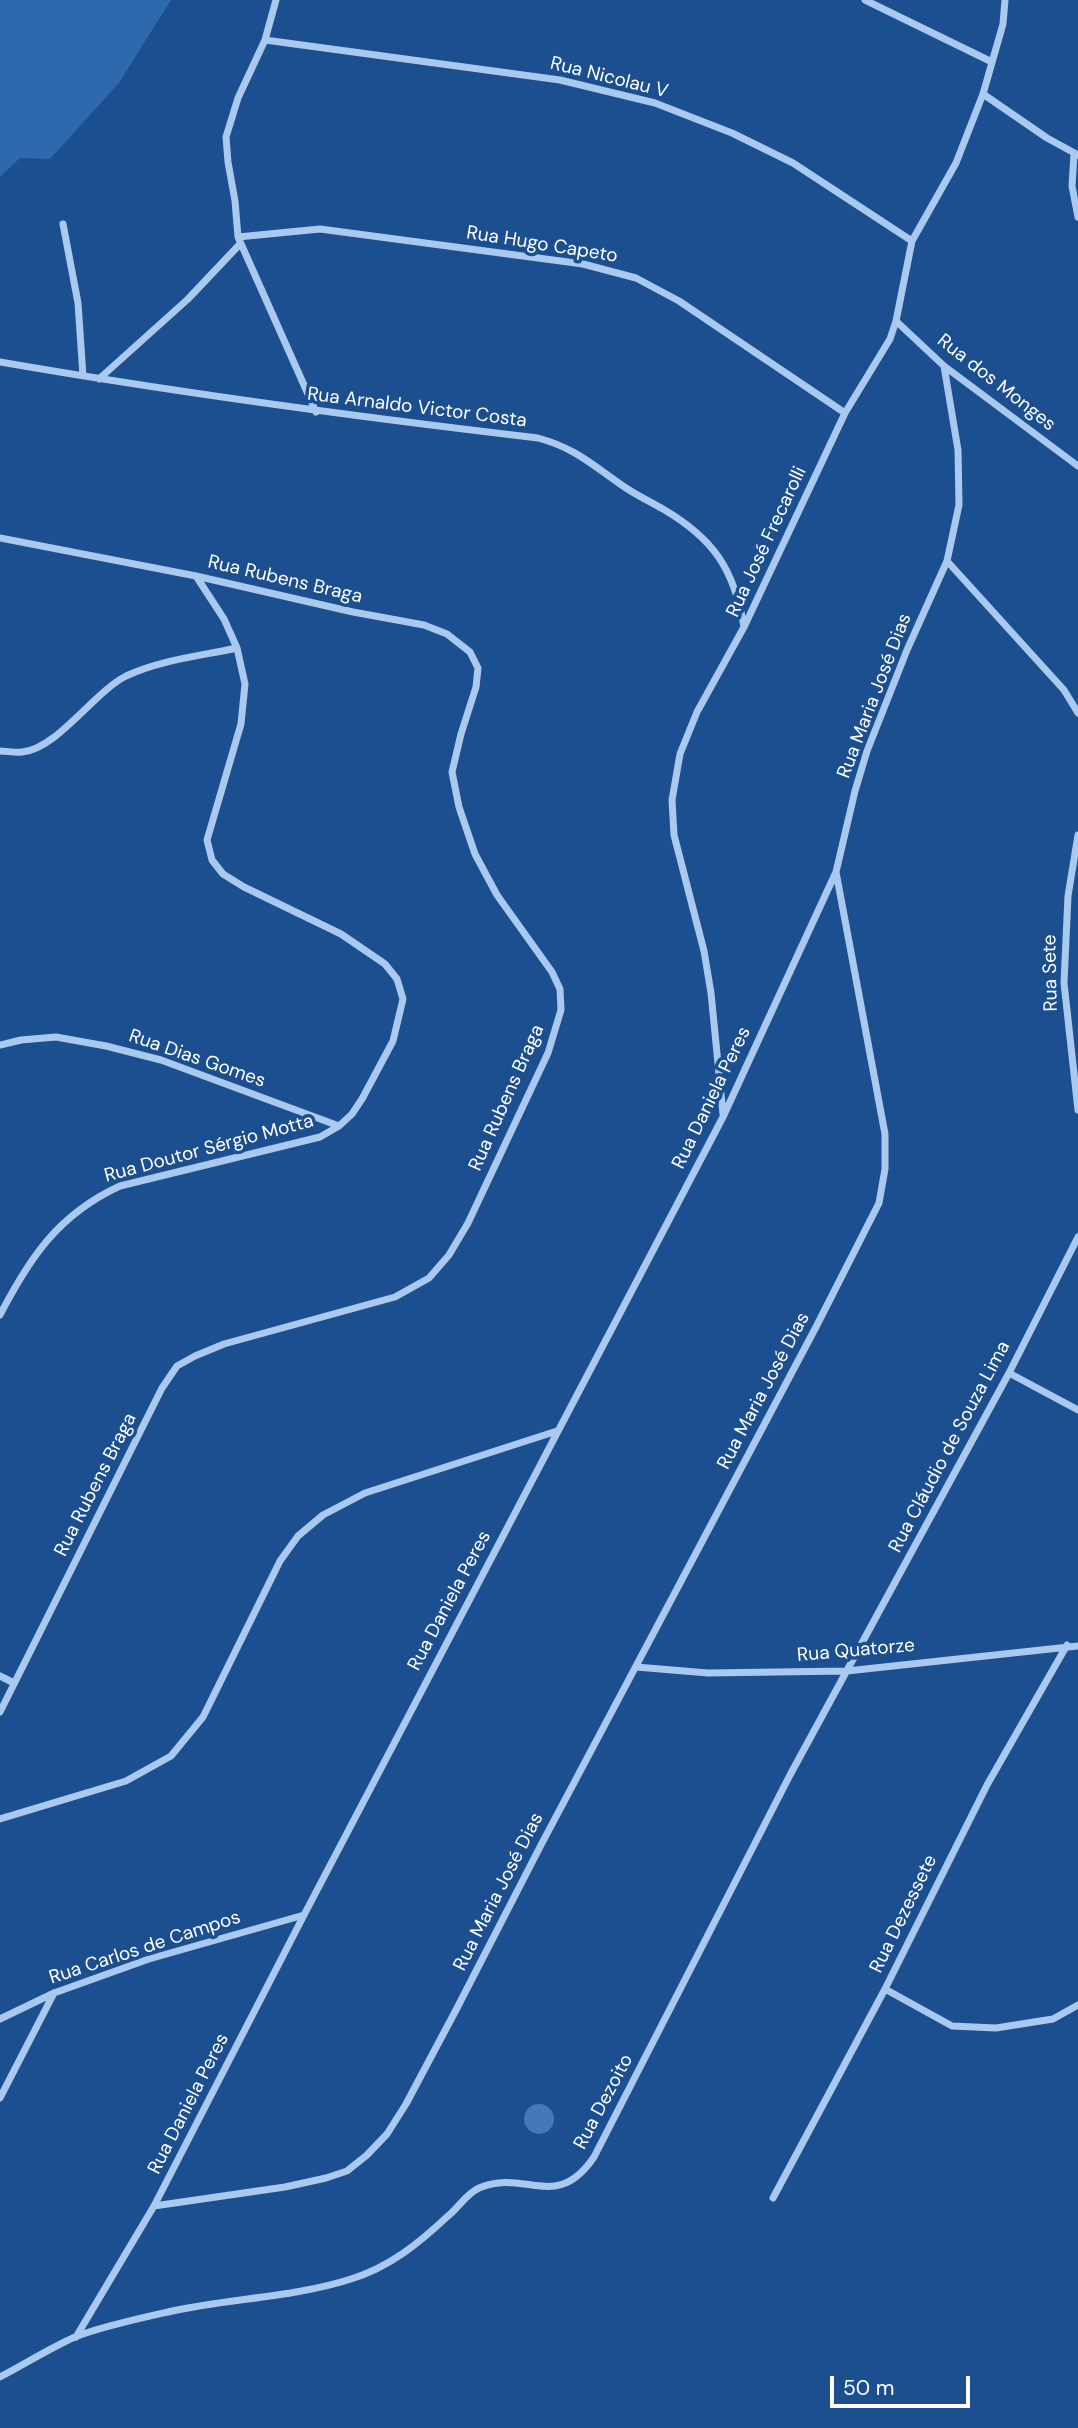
<!DOCTYPE html>
<html>
<head>
<meta charset="utf-8">
<style>
  body { margin:0 }
  #map { position:relative; width:1078px; height:2428px; overflow:hidden; background:#1b4f8f; font-family:"DM Sans",sans-serif }
  canvas { display:block }
  .scale { position:absolute; left:830px; top:2376px; width:140px; height:32px; box-sizing:border-box; border:4px solid #fff; border-top:0; padding-left:9px; font-size:21px; line-height:24px; white-space:nowrap; color:#fff; -webkit-text-stroke:5px #1b4f8f; paint-order:stroke }
</style>
</head>
<body>
<div id="map">
<canvas width="1078" height="2428"></canvas>
<div class="scale">50 m</div>
</div>
<script>
const g = document.querySelector('canvas').getContext('2d');
g.lineJoin = 'round';
function fill(path, color) {
  g.fillStyle = color;
  g.fill(path, 'evenodd');
}
function stroke(path, color, width, dash) {
  g.strokeStyle = color;
  g.lineWidth = width;
  g.lineCap = dash ? 'butt' : 'round';
  g.setLineDash(dash || []);
  g.stroke(path);
}
function drawText(font, color, halo, rows, align = 'center') {
  g.font = font + ' "DM Sans",sans-serif';
  g.lineWidth = 7;
  g.setLineDash([]);
  g.textBaseline = 'middle';
  g.strokeStyle = halo;
  g.fillStyle = color;
  for (const [text, x, y, turn = 0] of rows) {
    g.save();
    g.translate(x, y);
    g.rotate((+turn || 0) * Math.PI / 180);
    g.textAlign = isNaN(turn) ? turn : align;
    if (halo) g.strokeText(text, 0, 0);
    g.fillText(text, 0, 0);
    g.restore();
  }
}
fill(new Path2D(`
  M0 0H171L119 83 50 159 20 158 0 177Z`), '#2e69ad');
fill(new Path2D(`
  M524 2119a15 15 0 1 1 30 0a15 15 0 1 1-30 0Z`), '#4478b7');
stroke(new Path2D(`
  M276 0 265 40 238 98 226 137 228 162 235 201 238 237 316 412
  M865 0 992 62
  M265 40 560 80 655 103 732 133 793 163 912 241
  M983 94 1047 138 1078 155
  M1074 154 1072 186 1078 217
  M63 224 78 303 83 376
  M238 237 320 229 583 264 636 278 679 301 845 413
  M896 321 944 366 1078 466
  M0 362C179 393 358 417 538 438 578 449 593 466 626 488 638 496 651 502 663 509 714 539 734 569 744 627
  M99 379 188 299 240 244
  M0 538 196 576 353 612 424 625 447 634 470 652 478 668 476 687 461 734 452 772 459 807 475 854 497 895 552 972 560 989 561 1010 548 1053 468 1223 449 1255 429 1278 395 1297 224 1344 195 1356 177 1366 162 1388 0 1712
  M947 561 1064 690 1078 713
  M0 751C7 751 15 753 22 752 57 749 93 693 126 676 160 660 200 656 237 648
  M1078 835 1068 896 1064 983 1078 1110
  M0 1045 21 1040 56 1037 106 1046 161 1060 339 1126
  M723 1114 711 993 704 951 674 835 672 800 680 754 697 712 744 627 845 413 890 339 896 321 912 241 956 163 983 94 1003 24 1005 0
  M0 1315C30 1257 59 1214 120 1186L320 1137 339 1126 352 1114 362 1099 393 1041 403 999 397 979 385 964 341 934 244 887 223 874 212 860 207 840 241 724 245 684 237 648 224 619 196 576
  M1009 1373 1078 1410
  M636 1667 708 1673 847 1671 1078 1646
  M0 1676 14 1683
  M0 1819 126 1781 171 1756 203 1717 280 1561 298 1536 323 1515 365 1493 557 1431
  M885 1989 952 2026 996 2028 1053 2019 1078 2005
  M0 2019 54 1993 149 1959 304 1915
  M0 2098 54 1993
  M773 2198 885 1989 987 1785 1067 1645
  M154 2206 285 2187 326 2178 347 2171 367 2155 387 2134 406 2104 456 2010 541 1845 816 1327 879 1203 885 1169V1134L836 872 855 791 867 751 907 650 947 561 959 505 958 450 944 366
  M76 2337 154 2206 304 1915 723 1117 836 872
  M0 2377C25 2364 50 2348 75 2337 100 2327 141 2318 168 2312 228 2298 292 2298 351 2279 390 2267 419 2243 448 2216 459 2207 466 2194 479 2188 526 2168 556 2213 594 2157L790 1775 1009 1373 1078 1237`), '#a9c9ee', 7);
drawText('19px', '#fff', '#1b4f8f', [
  ["Rua Nicolau V",609,78,14],
  ["Rua Hugo Capeto",542,245,9],
  ["Rua dos Monges",996,383,38],
  ["Rua Arnaldo Victor Costa",417,408,7],
  ["Rua José Frecarolli",767,542,-65],
  ["Rua Rubens Braga",285,580,13],
  ["Rua Maria José Dias",875,696,-69],
  ["Rua Sete",1051,973,-91],
  ["Rua Dias Gomes",197,1059,19],
  ["Rua Rubens Braga",507,1098,-66],
  ["Rua Daniela Peres",712,1098,-64],
  ["Rua Doutor Sérgio Motta",209,1149,-15],
  ["Rua Maria José Dias",764,1391,-62],
  ["Rua Cláudio de Souza Lima",950,1447,-62],
  ["Rua Rubens Braga",96,1485,-63],
  ["Rua Daniela Peres",450,1601,-62],
  ["Rua Quatorze",856,1651,-5],
  ["Rua Maria José Dias",499,1892,-63],
  ["Rua Dezessete",904,1914,-64],
  ["Rua Carlos de Campos",145,1948,-18],
  ["Rua Dezoito",604,2102,-62],
  ["Rua Daniela Peres",189,2104,-63]
]);
</script>
</body>
</html>
